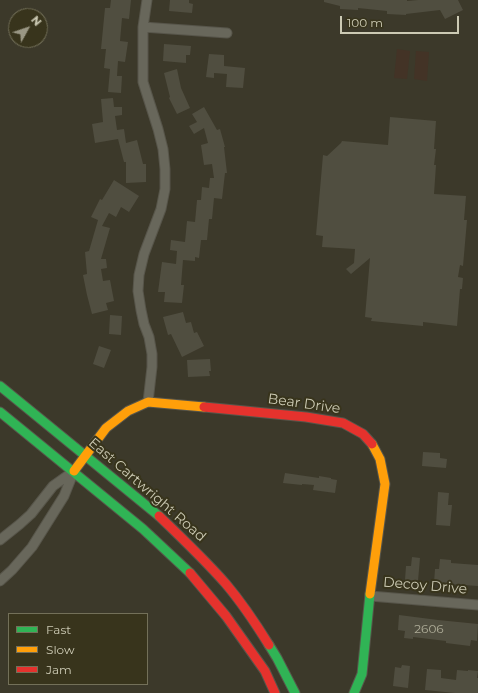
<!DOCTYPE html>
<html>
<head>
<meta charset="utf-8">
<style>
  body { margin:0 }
  #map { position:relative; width:478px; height:693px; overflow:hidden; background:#3c392a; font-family:Montserrat,sans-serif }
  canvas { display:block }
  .legend { position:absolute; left:8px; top:613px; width:140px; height:72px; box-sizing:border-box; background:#38341c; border:1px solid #737059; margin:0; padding:5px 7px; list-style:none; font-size:12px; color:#cccab4 }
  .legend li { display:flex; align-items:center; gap:8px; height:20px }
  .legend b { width:20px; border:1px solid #737059 }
  .north { position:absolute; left:8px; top:8px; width:40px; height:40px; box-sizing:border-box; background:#38341c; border:1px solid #737059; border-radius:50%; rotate:50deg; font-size:11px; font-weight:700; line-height:16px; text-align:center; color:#cccab4 }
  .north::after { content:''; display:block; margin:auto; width:14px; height:18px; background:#9a9784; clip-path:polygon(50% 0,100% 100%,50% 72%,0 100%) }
  .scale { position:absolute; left:340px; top:16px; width:119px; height:18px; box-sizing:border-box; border:2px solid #cccab4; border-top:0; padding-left:5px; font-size:12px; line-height:14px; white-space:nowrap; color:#cccab4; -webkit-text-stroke:3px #38341c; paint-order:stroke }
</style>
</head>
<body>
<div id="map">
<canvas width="478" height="693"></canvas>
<ul class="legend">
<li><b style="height:5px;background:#30b455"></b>Fast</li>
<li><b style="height:5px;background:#ff9f0a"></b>Slow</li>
<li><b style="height:5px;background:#e5322d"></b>Jam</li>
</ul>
<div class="north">N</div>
<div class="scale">100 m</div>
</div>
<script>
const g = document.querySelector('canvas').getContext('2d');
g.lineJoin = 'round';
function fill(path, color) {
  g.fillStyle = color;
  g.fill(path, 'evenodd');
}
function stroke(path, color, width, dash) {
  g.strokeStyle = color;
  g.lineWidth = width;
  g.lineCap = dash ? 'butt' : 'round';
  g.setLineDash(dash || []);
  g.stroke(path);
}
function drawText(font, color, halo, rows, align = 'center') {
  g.font = font + ' Montserrat,sans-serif';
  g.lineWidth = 4;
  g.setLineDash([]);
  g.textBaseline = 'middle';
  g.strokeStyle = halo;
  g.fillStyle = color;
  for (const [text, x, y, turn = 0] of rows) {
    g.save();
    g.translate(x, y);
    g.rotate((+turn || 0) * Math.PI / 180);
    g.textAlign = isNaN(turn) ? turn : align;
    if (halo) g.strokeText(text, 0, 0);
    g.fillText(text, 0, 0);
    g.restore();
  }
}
fill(new Path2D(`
  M397 49 410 51 407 79 394 78Z
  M416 51 429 52 427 81 414 79Z`), '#433326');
fill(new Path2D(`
  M111 0H131L129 19 122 18 120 41 128 42 125 62 118 61 117 76H122L121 93 108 92 110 69 104 68 106 49H101L105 8H110Z
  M170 0H189V3L193 4 192 13 169 11Z
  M324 0H407V1L418 0H458L463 10 445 19 440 10 406 14V15L387 14V11L358 8V10L340 9V6L324 2Z
  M164 44 191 46 190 55H186V63L163 61Z
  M209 54 224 55V66L245 68 243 88 226 87 227 74 214 73V78L206 77Z
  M177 69 181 88 190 108 177 114 169 98 170 97 164 73Z
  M113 98 114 107H122V115L115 116 117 130 124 129 126 143 137 140 143 164H146V182L126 183V162H124L118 139 95 143 92 124 103 122 101 99Z
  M204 107 217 130 220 129 225 147H224L227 173H225L222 199 214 198 212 219H209L207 240H201L199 258 195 257V261L183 260 181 285H184L182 303 164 302 165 292H158L162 262 176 264 177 251 170 250 171 240 185 242 187 221 195 222 197 200H201L202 187 209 188 210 178H214L212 164 204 165 201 145 208 143 204 128 194 134 189 126 197 122 192 114Z
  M390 117 436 121 434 149H436L434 165H436L434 194 466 196 464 220H467L463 266 460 265 458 277 463 278 462 289H460L457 326 423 322V326L371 321 372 318 365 317 370 258 351 274 346 269 354 263 355 249 322 247 323 236 316 235 323 155 327 156 341 143 342 141 388 145Z
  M114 180 139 196 129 212 121 207 116 217 109 213 102 226 110 228 101 259H106L107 268 101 269 103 281 110 280 114 301 106 303 108 310 92 314 87 295 83 275 87 274 85 252 89 251 98 220 91 217 100 199 102 200Z
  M183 312 186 323 191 322 194 333 197 332 204 346 182 357 171 334 168 335 163 317Z
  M110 315 122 316 121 335 109 334Z
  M99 346 111 350 104 368 93 364Z
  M210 359 211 371H209L210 376 188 377 187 360Z
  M423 452 440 453V458L447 459 446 468 422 466Z
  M285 473 319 478V476L331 478V479L337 480 335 493 313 490 314 485 302 484V485L283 483Z
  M438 492 449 493 448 505H452L450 526 436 525Z
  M412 557 420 558 418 581 405 580 406 566H411Z
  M440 559 451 560V563L478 565V586L434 583 435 569H439Z
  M399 615 438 620 478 624 477 641 471 640 470 646 446 643V641L413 637V639L404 638 405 631 398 630Z
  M402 665 410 666 408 688 393 686 395 667 401 668Z
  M427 669 441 670V678L456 680 457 670 468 671V670L478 671 477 678H478V693H455L425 690Z`), '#504e40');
const street = new Path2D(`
  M147 0 143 27V82L158 129 163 149 165 169V189L161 209 144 254 139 275 138 291 141 310 144 324 149 337 152 354V367L148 402
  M143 27 227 33
  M0 540 20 524 31 514 53 486 74 471 64 496 32 547 12 570 0 581
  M370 596 478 605`);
const fast = new Path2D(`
  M0 386 159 516
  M0 412 143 529 190 573
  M269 645 277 658 295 693
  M354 693 362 674 370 594`);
const slow = new Path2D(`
  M74 471 106 428 128 411 148 402 204 407
  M370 594 385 484 380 459 372 444`);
const jam = new Path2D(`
  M204 407 306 417 343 423 363 434 372 444
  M159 516C182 538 205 560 226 584 242 603 256 624 269 645
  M190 573 226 616 265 671 275 693`);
stroke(street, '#57554a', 11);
stroke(fast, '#57554a', 11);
stroke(slow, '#57554a', 11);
stroke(jam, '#57554a', 11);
stroke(street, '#68675b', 9);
stroke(fast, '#30b455', 9);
stroke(slow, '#ff9f0a', 9);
stroke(jam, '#e5322d', 9);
drawText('12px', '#adab97', null, [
  ["2606",429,629]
]);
drawText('14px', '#cccab4', '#38341c', [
  ["Bear Drive",304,404,8],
  ["East Cartwright Road",147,490,41],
  ["Decoy Drive",425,586,5]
]);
</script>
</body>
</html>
